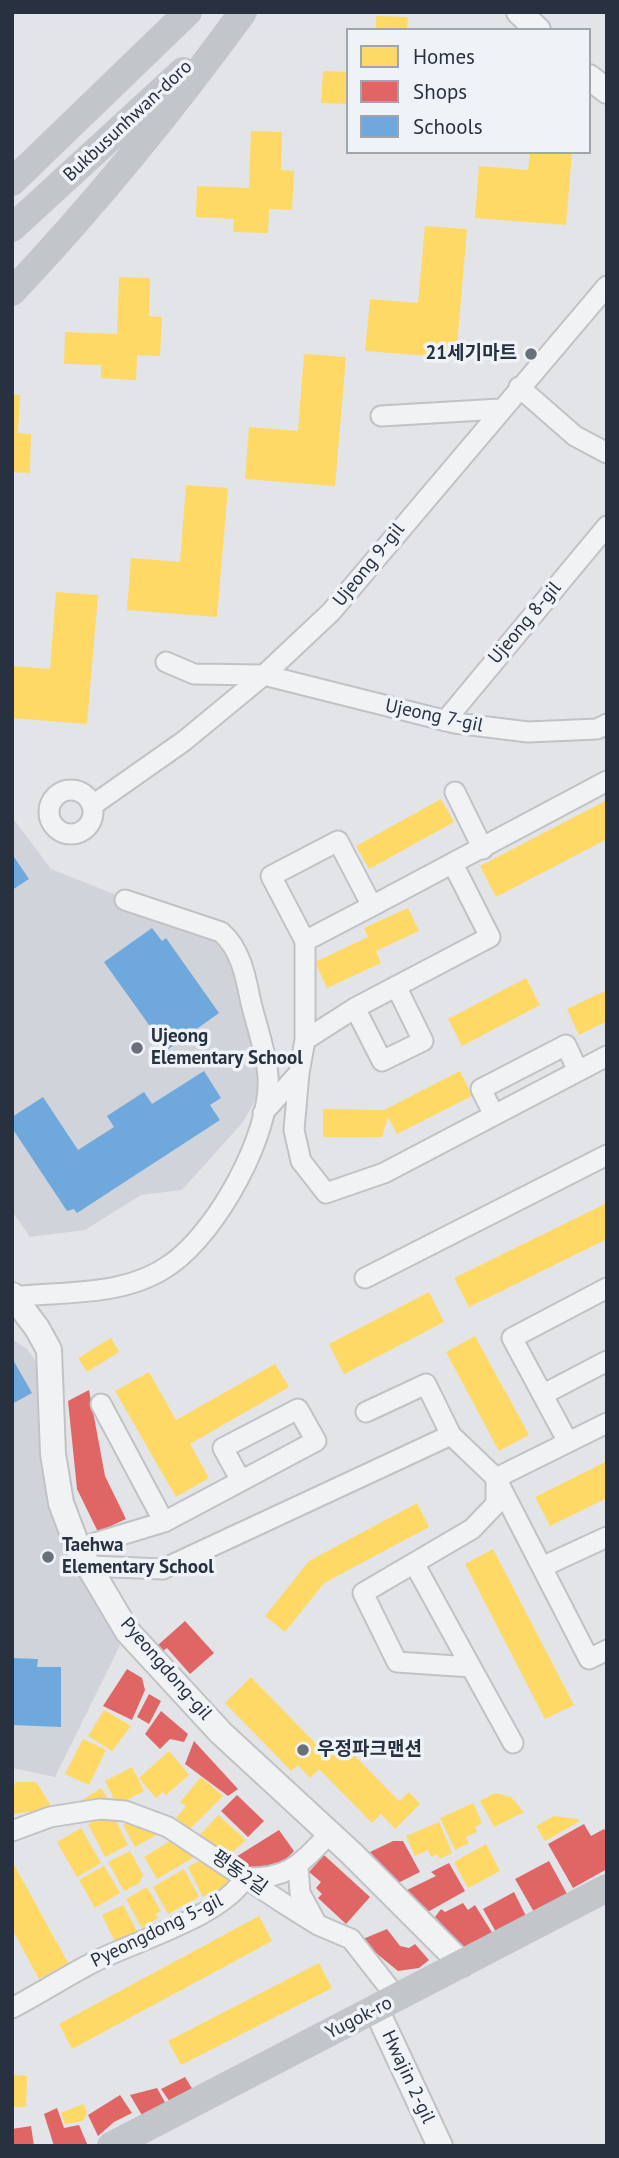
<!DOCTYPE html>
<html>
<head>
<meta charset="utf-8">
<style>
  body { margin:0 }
  #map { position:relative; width:619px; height:2158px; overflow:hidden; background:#e2e4e7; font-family:"PT Sans",sans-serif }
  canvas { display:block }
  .frame { position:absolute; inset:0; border:14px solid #283140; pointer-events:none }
  .legend { position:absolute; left:346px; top:28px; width:245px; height:126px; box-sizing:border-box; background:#eff2f6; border:2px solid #9fa5ad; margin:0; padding:9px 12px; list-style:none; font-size:21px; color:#283140 }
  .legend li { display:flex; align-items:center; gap:14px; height:35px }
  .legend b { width:35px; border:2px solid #9fa5ad }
</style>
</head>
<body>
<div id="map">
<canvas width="619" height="2158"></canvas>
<div class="frame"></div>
<ul class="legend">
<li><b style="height:19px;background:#ffd966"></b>Homes</li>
<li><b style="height:19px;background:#e06666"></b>Shops</li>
<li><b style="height:19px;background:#6fa8dc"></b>Schools</li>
</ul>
</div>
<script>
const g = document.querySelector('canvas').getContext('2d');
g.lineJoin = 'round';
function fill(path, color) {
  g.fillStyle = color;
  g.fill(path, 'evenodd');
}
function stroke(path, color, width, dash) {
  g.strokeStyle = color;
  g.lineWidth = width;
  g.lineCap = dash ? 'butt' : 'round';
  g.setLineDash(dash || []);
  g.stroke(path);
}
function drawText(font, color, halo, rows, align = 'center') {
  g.font = font + ' "PT Sans","Noto Sans KR",sans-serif';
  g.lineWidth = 7;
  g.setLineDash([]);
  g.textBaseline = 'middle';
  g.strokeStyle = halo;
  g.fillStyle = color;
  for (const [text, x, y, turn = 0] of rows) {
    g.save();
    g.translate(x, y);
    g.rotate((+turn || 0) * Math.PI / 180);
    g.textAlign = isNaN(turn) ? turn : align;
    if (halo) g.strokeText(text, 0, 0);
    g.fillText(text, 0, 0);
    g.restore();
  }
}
fill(new Path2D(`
  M12 817 51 869 232 941 268 1077 243 1122 182 1190 141 1195 85 1230 30 1237 12 1211Z
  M12 1339 27 1349 49 1379 61 1504 127 1631 55 1777 12 1768Z`), '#d0d3da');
fill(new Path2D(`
  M376 16 408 17 407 30H376Z
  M323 71 348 72V104L321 103Z
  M251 131 282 132 281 170 294 171 292 210 269 209 268 233 233 232 234 219 196 217 197 186 249 188Z
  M530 152H572L566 225 475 218 479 166 528 170Z
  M425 226 467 229 456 358 365 351 370 299 418 303Z
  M119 277 150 278 149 316 162 317 160 356 137 355 136 380 101 378V365L64 364 65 332 117 334Z
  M304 354 346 357 335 486 245 479 249 427 298 431Z
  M12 395H20L18 433 31 434 30 473 12 472Z
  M186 485 228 488 217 617 127 610 131 558 180 562Z
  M56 592 98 595 87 724 12 718V666L50 669Z
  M441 799 454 822 369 869 356 846Z
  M607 800V839L496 897 480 866Z
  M408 908 419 931 376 951 381 963 327 988 315 962 368 937 364 928Z
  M526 978 540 1005 462 1046 448 1019Z
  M607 990V1021L579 1035 567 1009Z
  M460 1071 472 1096 397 1134 388 1117 382 1137H323V1109L384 1110Z
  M607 1203V1239L469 1307 454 1278Z
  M429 1292 444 1322 344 1374 329 1344Z
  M475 1336 529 1435 499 1451 446 1352Z
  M111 1338 119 1352 87 1372 78 1358Z
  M275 1364 289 1387 190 1444 209 1478 176 1497 115 1391 149 1372 176 1420Z
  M607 1461V1498L550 1526 535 1497Z
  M417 1503 429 1527 324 1583 285 1632 265 1616 309 1561Z
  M493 1549 574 1705 545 1719 465 1564Z
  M251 1677 317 1745 324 1738 339 1754 346 1747 399 1801 409 1792 420 1804 395 1829 381 1814 372 1823 319 1769 310 1778 298 1765 291 1771 225 1703Z
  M104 1710 131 1726 112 1751 88 1736Z
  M83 1739 106 1750 89 1785 65 1774Z
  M169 1751 189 1775 166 1795 163 1792 156 1798 139 1778Z
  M132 1767 144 1791 117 1805 105 1781Z
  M201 1777 223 1796 189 1830 176 1818 186 1806 180 1802Z
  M16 1782H36L53 1809 12 1814V1789Z
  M101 1788 112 1805 76 1804Z
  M495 1793 511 1797 524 1812 494 1827 480 1801Z
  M473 1803 482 1823 475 1827 477 1832 466 1837 469 1843 455 1850 440 1818Z
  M218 1815 246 1840 227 1857 199 1836Z
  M103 1816 116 1821 128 1845 105 1857 88 1824Z
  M554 1816 577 1819 580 1821 545 1841 536 1826Z
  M135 1819 153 1826 158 1834 135 1847 123 1825Z
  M439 1822 452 1853 439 1859 438 1854 431 1857 428 1850 415 1856 406 1836Z
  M81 1828 101 1863 77 1877 57 1842Z
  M170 1841 196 1849 199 1854 157 1879 144 1857Z
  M486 1844 500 1871 468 1888 454 1862Z
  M130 1851 143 1875 139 1883 124 1891 108 1862Z
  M206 1857 234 1881 203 1897 188 1867Z
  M12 1861 68 1963 39 1979 12 1929Z
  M104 1866 120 1893 95 1908 79 1880Z
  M184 1869 199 1897 168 1914 153 1887Z
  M147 1887 161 1911 156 1914 158 1918 142 1928 126 1899Z
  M123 1905 137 1931 115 1942 102 1915Z
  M259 1916 272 1941 72 2049 59 2024Z
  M319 1963 332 1988 181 2065 168 2041Z
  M12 2075 27 2076 26 2107H12Z
  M83 2104 87 2112 83 2121 65 2124 61 2113Z`), '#ffd966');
fill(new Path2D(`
  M89 1390 105 1476 126 1519 98 1532 77 1489 68 1401Z
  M185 1621 214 1653 190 1674 167 1648 163 1651 158 1645Z
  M127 1669 142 1678 145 1690 132 1720 103 1706Z
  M149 1694 161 1701 149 1724 137 1717Z
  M161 1711 188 1734 184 1742 170 1739 160 1749 145 1734Z
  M194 1741 238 1789 228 1796 185 1764Z
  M237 1795 264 1821 248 1837 221 1811Z
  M584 1824 591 1836 604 1829 607 1833V1869L573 1888 548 1844Z
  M279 1830 294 1851 274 1872 250 1875 231 1860Z
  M393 1841H403L420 1872 398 1883 370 1852Z
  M324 1855 370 1897 346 1924 318 1898 322 1894 316 1888 321 1882 309 1872Z
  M549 1861 567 1894 534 1912 515 1879Z
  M449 1863 465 1891 424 1914 405 1891 436 1876 431 1872Z
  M514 1892 526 1916 496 1932 483 1909Z
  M463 1903 468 1910 475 1905 493 1934 465 1949 435 1917 441 1909 445 1912Z
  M387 1929 400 1946 409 1948 415 1944 429 1960 419 1968 398 1971 371 1949 362 1950 363 1939Z
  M185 2077 193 2090 170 2102 161 2089Z
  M157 2088 166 2104 143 2117 130 2095Z
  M120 2095 132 2113 114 2122 98 2136 88 2115Z
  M57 2108 64 2128 79 2125 88 2146H54L44 2114Z
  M31 2126 34 2146H12V2129Z`), '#e06666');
fill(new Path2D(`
  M12 854 29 879 12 890Z
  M152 928 162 941 166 938 219 1013 167 1050 104 962Z
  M204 1071 221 1098 210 1105 220 1120 77 1213 74 1209 67 1211 12 1128V1117L43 1097 78 1150 114 1127 107 1116 144 1092 152 1104Z
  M12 1358 32 1393 12 1404Z
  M12 1658 38 1659 37 1667H61V1727L12 1725Z`), '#6fa8dc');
const minor = new Path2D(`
  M519 387 575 436 607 453
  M381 416 500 409
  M166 662 194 674 264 675 455 723 528 732 597 729 607 724
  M445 721 607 526
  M49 812a22 22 0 1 1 44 0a22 22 0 1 1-44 0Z
  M455 792 483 849
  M93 805 184 741 264 675 331 612 607 286
  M372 906 607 781
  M355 1008 382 1061 423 1041 396 986
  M305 1040 355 1008 490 937 453 864
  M299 1073 294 1130 301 1161 326 1193 384 1173 607 1056
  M263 1113 299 1073 305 1040V941L271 876 338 841 372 906 305 941
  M494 1115 481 1089 566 1045 578 1071
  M365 1278 607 1155
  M12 1297C65 1291 126 1297 171 1264 217 1232 272 1133 268 1076 266 1052 257 1027 251 1003 246 978 241 949 221 932L125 900
  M544 1394 607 1361
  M101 1404 164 1522
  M366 1412 426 1384 451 1435
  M568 1442 512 1338 607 1288
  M78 1548 164 1522 316 1441 298 1409 223 1448 241 1481
  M415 1565 471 1667 397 1662 363 1593 472 1529 496 1504V1478L607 1423
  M90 1566 163 1569 451 1435 496 1478 589 1659 607 1650
  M542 1567 607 1537
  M471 1667 513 1743
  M12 1831 50 1817 100 1809 125 1811 168 1827 286 1905 318 1925 351 1939 397 1998
  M298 1866 300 1893 315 1921
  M12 2008C39 1994 65 1977 92 1963 134 1941 220 1918 245 1878 290 1879 301 1863 330 1833`);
const tertiary = new Path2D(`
  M519 12 538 30
  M589 77 607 91
  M12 1295 37 1328 49 1350 53 1454 61 1503 78 1548 127 1631 221 1733 351 1853 462 1964
  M376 2009 440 2146`);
stroke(minor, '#c0c2c5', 23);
stroke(tertiary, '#c0c2c5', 28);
stroke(minor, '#f1f2f3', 19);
stroke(tertiary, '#f1f2f3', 24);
stroke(new Path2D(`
  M12 182 188 12
  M12 228 183 71
  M12 292C96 203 171 111 243 12
  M111 2146 607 1888`), '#c2c5c9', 28);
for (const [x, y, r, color] of [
  [531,354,7,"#69707a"],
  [137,1048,7,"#69707a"],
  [48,1557,7,"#69707a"],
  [303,1750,7,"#69707a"]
]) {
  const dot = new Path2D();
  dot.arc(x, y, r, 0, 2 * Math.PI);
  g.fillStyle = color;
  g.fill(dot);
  stroke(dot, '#eff2f6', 2.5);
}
drawText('19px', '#283140', '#eff2f6', [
  ["Bukbusunhwan-doro",128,121,-43],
  ["Ujeong 9-gil",369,565,-51],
  ["Ujeong 8-gil",525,623,-50],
  ["Ujeong 7-gil",434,716,12],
  ["Pyeongdong-gil",166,1669,49],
  ["평동2길",239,1873,35],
  ["Pyeongdong 5-gil",157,1931,-26],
  ["Yugok-ro",359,2018,-27],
  ["Hwajin 2-gil",408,2077,65]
]);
drawText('bold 19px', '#283140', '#eff2f6', [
  ["21세기마트",517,354,"right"],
  ["Ujeong",151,1037],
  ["Elementary School",151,1059],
  ["Taehwa",62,1546],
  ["Elementary School",62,1568],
  ["우정파크맨션",317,1750]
], 'left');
</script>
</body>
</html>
